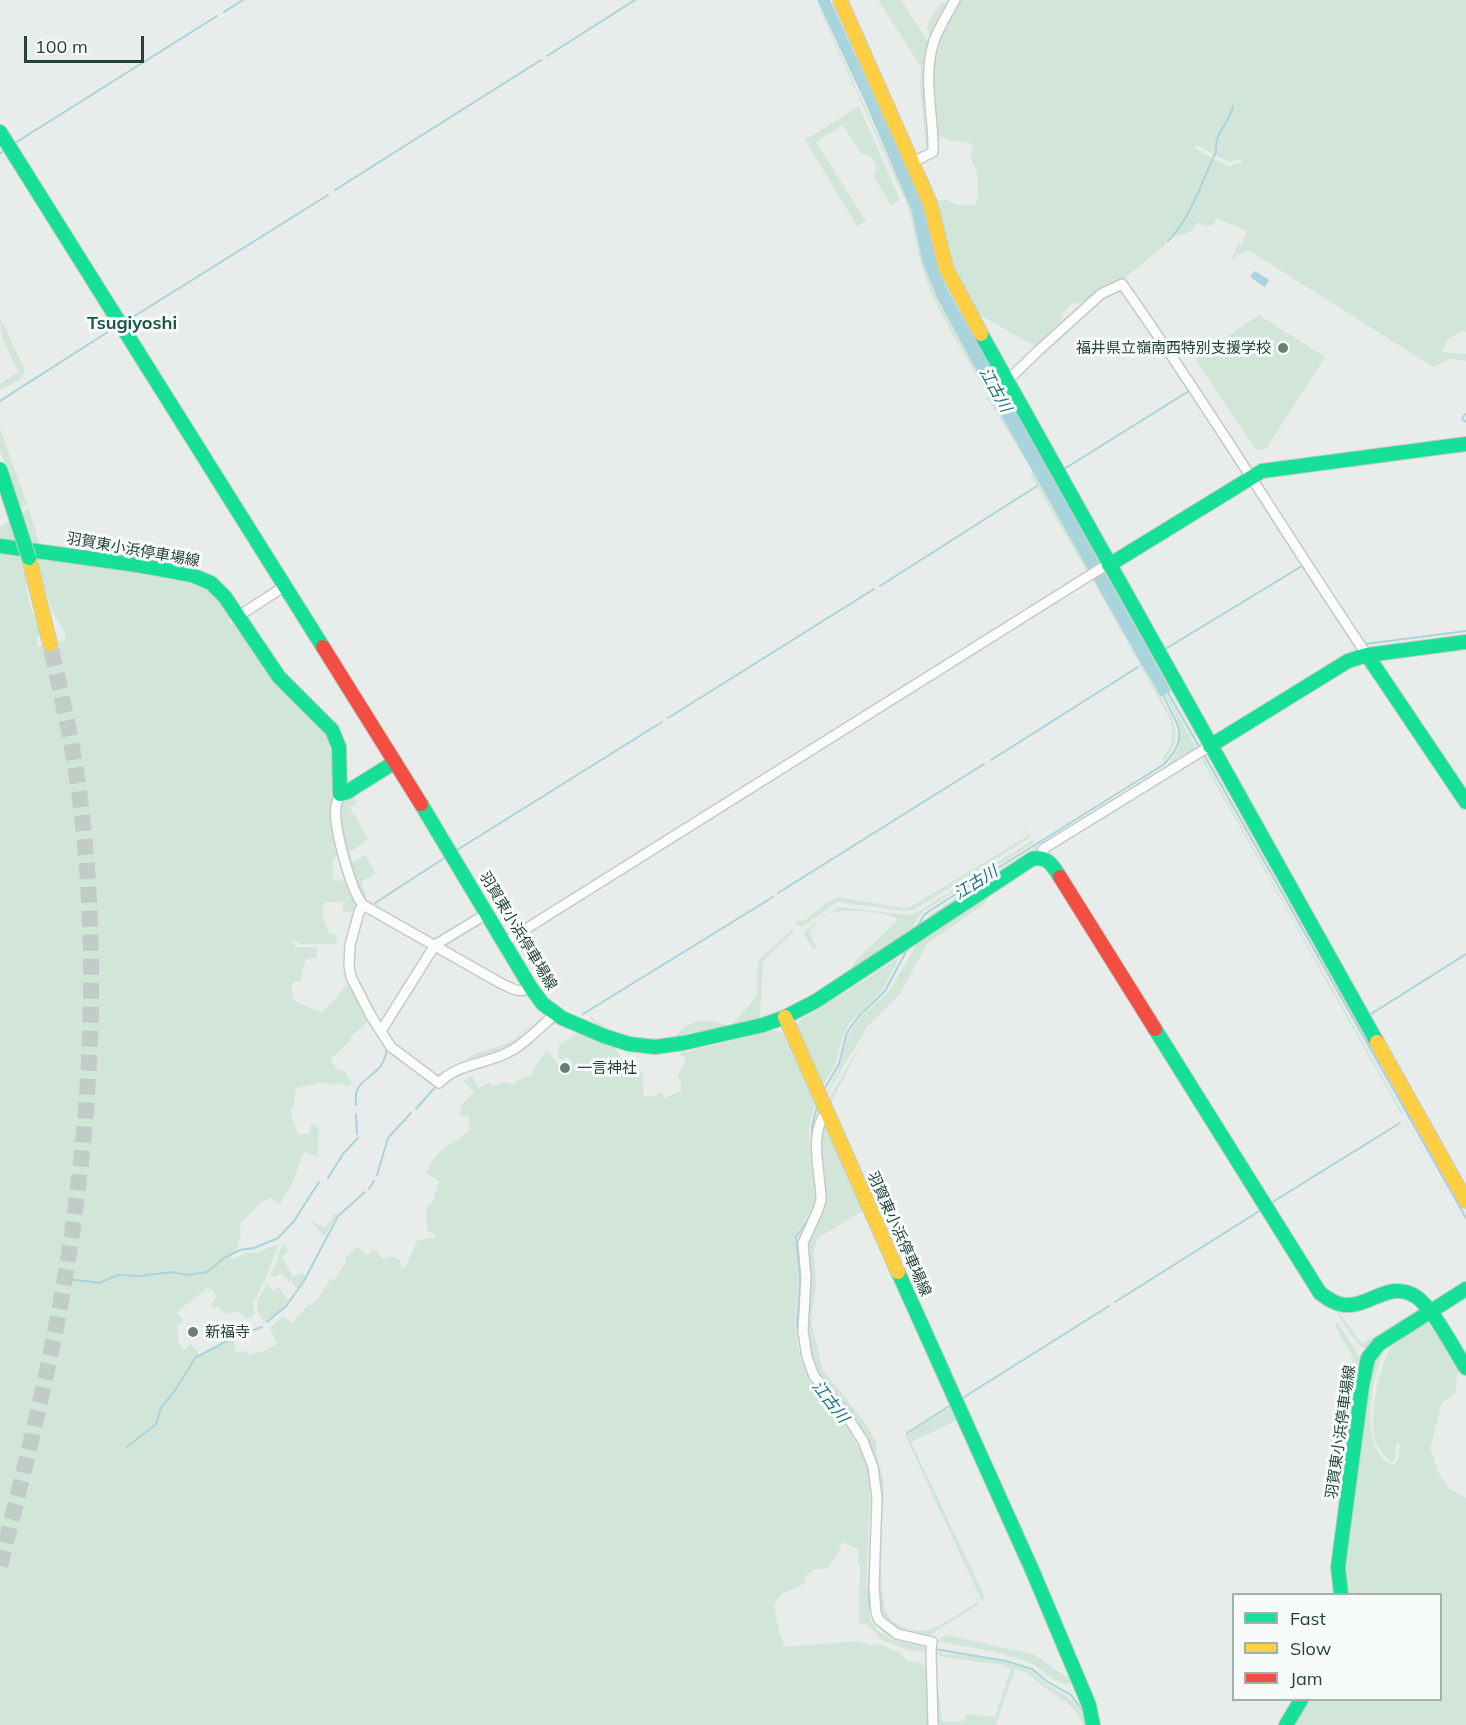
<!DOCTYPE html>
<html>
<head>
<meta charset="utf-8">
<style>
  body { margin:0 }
  #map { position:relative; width:1466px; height:1725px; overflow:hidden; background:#e8edeb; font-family:Mulish,sans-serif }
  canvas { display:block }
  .legend { position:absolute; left:1232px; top:1593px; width:210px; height:108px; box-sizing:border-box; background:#f7fbf9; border:2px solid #a3b1ad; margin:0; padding:8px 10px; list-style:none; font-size:18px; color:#24423a }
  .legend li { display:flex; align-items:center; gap:12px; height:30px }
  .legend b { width:30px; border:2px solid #a3b1ad }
  .scale { position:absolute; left:24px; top:36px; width:120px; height:27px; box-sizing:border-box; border:3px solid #24423a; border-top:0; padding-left:8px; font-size:18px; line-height:21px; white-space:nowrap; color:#24423a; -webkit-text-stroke:4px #f7fbf9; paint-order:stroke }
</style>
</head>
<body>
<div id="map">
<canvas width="1466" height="1725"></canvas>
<ul class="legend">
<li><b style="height:8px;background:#16e098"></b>Fast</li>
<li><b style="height:8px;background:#ffcf43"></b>Slow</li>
<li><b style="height:8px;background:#f24e42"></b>Jam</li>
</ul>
<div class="scale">100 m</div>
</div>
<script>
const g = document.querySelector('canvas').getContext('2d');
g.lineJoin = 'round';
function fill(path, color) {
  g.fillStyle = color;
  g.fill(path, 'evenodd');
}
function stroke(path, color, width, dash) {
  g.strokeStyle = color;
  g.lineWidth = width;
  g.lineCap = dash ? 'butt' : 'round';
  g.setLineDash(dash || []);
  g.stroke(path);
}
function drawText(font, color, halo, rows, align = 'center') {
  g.font = font + ' Mulish,"Noto Sans JP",sans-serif';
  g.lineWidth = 6;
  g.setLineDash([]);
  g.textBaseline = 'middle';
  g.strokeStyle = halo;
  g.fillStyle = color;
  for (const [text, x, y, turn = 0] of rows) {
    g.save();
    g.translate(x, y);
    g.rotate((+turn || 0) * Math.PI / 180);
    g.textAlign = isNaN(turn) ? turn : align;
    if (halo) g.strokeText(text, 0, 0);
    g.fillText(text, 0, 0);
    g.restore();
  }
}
fill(new Path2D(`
  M878 0H901L930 44V146L926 147 920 85 921 67Z
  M950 0H953L932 39C920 23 935 15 942 2L946 5Z
  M958 0H1466V332H1460L1447 340 1442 352 1466 354V361L1449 359 1433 367 1250 251 1237 255 1231 263 1238 243 1242 244 1247 230 1217 219 1213 225 1204 226 1198 222C1195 226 1192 231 1187 233 1177 238 1168 233 1164 246L1121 281 1089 301 1071 304 1062 314 1059 327 1039 345 1034 346 977 313 953 266 937 201 945 199 958 205H976C979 190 980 171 970 158L973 148 969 142 954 141 935 135 931 87 937 39ZM1196 145 1229 162 1241 159 1242 163 1228 166 1195 149Z
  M833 2 835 4 917 190 832 3Z
  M821 10 906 197 904 198 820 11Z
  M859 106 900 200 891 205 873 176 877 168C873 159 871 154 861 154L843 125 816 142 866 221 857 226 805 140Z
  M918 193 921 194 957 304 999 381 998 383 940 273Z
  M907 200 912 212 927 274 987 389 985 390C965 354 935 310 923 271 916 248 914 225 906 203Z
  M1259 315 1325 357 1266 449 1256 450 1196 361 1197 357Z
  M0 317 25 370 22 378 0 390V384L18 372 2 337Z
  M1003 388 1102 563 1100 566 1001 389Z
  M990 396 1090 572 1088 573 1030 474 1033 472 987 398Z
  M0 428 27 504 20 508 0 450Z
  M29 509 40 546 137 560 200 573 222 586 239 609 275 586 271 591 239 611 220 587 199 575 111 558 32 547 22 513Z
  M11 520 18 545 0 543V527Z
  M0 549 20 551 28 582 26 589 32 612 37 617 41 634 38 636 36 647 66 640 65 634 52 611 34 554 139 568 209 585 230 614 229 623 239 624 334 738 341 852 333 859V881L349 880 358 911 343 912V902H326C317 911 327 922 328 933L336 935 337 944H300L293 940 291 941 296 947H317V958L306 959 300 982 294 981 291 990 294 1000 321 1013 327 1008 349 982 369 1021 352 1035 349 1042 330 1059 338 1070 344 1071 352 1084 345 1086 342 1083 332 1085 323 1082 296 1088 294 1107 290 1109 298 1135 310 1133V1126L313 1124 319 1128 318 1156 304 1152 294 1179 280 1204 271 1198 263 1201 240 1224 241 1235 236 1250 230 1254 231 1260 246 1253 258 1252 279 1244 267 1275 253 1304 255 1315 246 1320C240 1310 236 1311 225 1314L218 1306 213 1309 211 1304 216 1297 214 1291 207 1288 177 1312 183 1320 177 1326 179 1339 177 1341 184 1350 191 1344 198 1352 199 1357 234 1338 236 1352 246 1351 249 1355 267 1350 277 1344 270 1328 283 1316 292 1323 308 1305H312L323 1292 331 1278 334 1280 346 1262 345 1259 357 1246 367 1255 374 1249 383 1259C390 1255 394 1256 400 1261L401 1268H405L417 1241 435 1237V1235L427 1230 426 1207 432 1203 439 1181 426 1173C431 1163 438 1151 448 1145 455 1141 462 1137 469 1131V1116L459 1115 462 1105 474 1092 464 1081 472 1076 479 1088 490 1082 492 1086 504 1082 513 1084 516 1081 533 1074V1069L547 1050 565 1074 571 1069 573 1064 568 1057 563 1060 558 1057 559 1045 579 1033 615 1047C622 1061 630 1067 643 1074L644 1097 656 1095 661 1091 664 1098 681 1091V1083L678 1076 685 1063 684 1057 680 1055 682 1053 775 1030 783 1034 799 1069 803 1071 816 1100 809 1126 811 1161 816 1188 814 1205 795 1237 798 1281 795 1325 800 1357 809 1381 848 1428 862 1455 868 1470 870 1501 866 1584 870 1619 879 1632 887 1636 898 1641 924 1647 925 1652C908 1651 893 1645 878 1638L877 1633 864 1623 862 1625 859 1623 860 1565 858 1563V1549L842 1542 838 1554 827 1569H815L806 1575 804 1584 781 1594 774 1605 779 1631 785 1647 859 1641 871 1645 880 1644 900 1653 908 1661 922 1663 927 1670 930 1725H0Z
  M1103 570H1105L1202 742 1201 744Z
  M1093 576 1172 717C1178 733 1176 748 1164 761L1162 758C1173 746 1175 735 1170 719L1091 577Z
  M1167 694 1197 749 1170 766 1168 764C1190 740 1179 720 1165 695Z
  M1207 751 1306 928V931L1205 752Z
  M1201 754 1302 934 1301 935 1199 755Z
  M987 764 1031 837 914 910 904 911 838 902 803 926 797 925 795 921H804L826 903 839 897 905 908 910 907 1029 835Z
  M352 794 357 803 350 808 369 839 350 852 352 862 365 855 376 873 361 882 366 895 365 901C355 886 335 824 339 807 340 801 348 797 352 794Z
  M1033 840 1034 843 925 910 917 919 907 937 856 970 852 966 856 960 897 921V919C887 912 848 909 835 912 826 914 814 925 809 932L816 947 814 950 804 935 806 930 838 907 909 915 916 913Z
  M1037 846 1039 848 1037 851 924 922 930 915Z
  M990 896 984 904 927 944 900 994 867 1027 825 1097H824L839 1069 847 1038 850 1031 861 1017 891 989 916 945Z
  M794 928 793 932 763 961 760 1019C747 1023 733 1029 720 1030 711 1031 702 1030 692 1032 686 1033 682 1039 677 1040 651 1045 608 1039 590 1018L591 1016C611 1037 647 1040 675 1037 682 1026 694 1020 708 1021 716 1021 723 1026 732 1025L757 996V969L760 958Z
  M1308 935 1310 936 1408 1111Z
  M1302 938H1304L1403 1113 1402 1115Z
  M900 957 882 991 848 1025 842 1039 836 1063 822 1088 794 1030 801 1019 824 1006Z
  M541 1016 509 1046 453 1068 439 1077 435 1075C439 1075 472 1058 474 1054L511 1042Z
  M865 1037 830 1105 871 1203 827 1102Z
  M1404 1119H1405L1466 1227Z
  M822 1121 864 1207 862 1211 818 1238 814 1250 816 1283 811 1321 823 1370 867 1425 876 1442V1453L883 1478 884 1491C883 1517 876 1598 889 1617 896 1627 915 1632 927 1630 938 1629 965 1609 976 1603L977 1600 962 1565 978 1601V1605L925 1638 897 1633 878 1613 874 1466 822 1385 806 1341 805 1249 816 1220Z
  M335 1213 337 1215 324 1236 310 1220 325 1228Z
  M283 1243 288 1251 282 1257 293 1277 302 1272 306 1276 297 1289 291 1280 288 1282 282 1273 275 1277 271 1275Z
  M267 1284 273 1291 279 1287 288 1301 276 1314 265 1322C251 1305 258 1301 267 1284Z
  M1420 1308V1313L1364 1349 1354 1339 1337 1313 1338 1311 1362 1344Z
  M1337 1322 1361 1359 1336 1539 1338 1507 1354 1367 1351 1354 1335 1326Z
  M1427 1322 1435 1333 1438 1334 1459 1365 1455 1393 1442 1403 1430 1448 1438 1472 1448 1488 1466 1498V1725H1290L1306 1700H1440V1594H1344L1342 1582 1366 1387 1375 1356 1387 1346C1371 1372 1357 1451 1393 1465L1398 1460 1400 1444H1396L1395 1459 1392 1462C1385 1457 1378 1449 1375 1440 1368 1414 1380 1362 1395 1340 1400 1331 1418 1324 1427 1322Z
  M953 1406 961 1427 956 1421 911 1442 985 1597 983 1601 981 1600 905 1435Z
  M1028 1577 1033 1579 1074 1679 1068 1684C1054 1685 1042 1667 1028 1662 1000 1651 967 1647 937 1641L983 1608 946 1635 1033 1654 1067 1677 1069 1676Z
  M933 1650 943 1654C962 1654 1015 1661 1031 1671 1036 1674 1040 1679 1045 1683 1066 1697 1078 1698 1086 1725H1083C1076 1704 1059 1699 1043 1686 1033 1679 1028 1671 1015 1669L996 1725H936L935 1674 938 1687 942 1722 965 1721V1714L995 1717 1011 1669 1005 1667V1665L943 1657Z`), '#d1e6d8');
fill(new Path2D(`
  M817 0H830L918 193C930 224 933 257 946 287L1171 691 1161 697 1141 663 990 396 937 297 923 264 912 212 865 102Z
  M1255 271 1269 280 1265 287 1250 277Z`), '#a9d4db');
stroke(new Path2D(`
  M224 12 243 0
  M547 56 635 0
  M15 143 217 16
  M0 153 2 152
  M335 190 541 60
  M1168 241C1192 216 1201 183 1216 152 1214 131 1230 124 1233 106
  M125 322 328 195
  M0 401 114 328
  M1465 414 1462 419 1466 422
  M1064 469 1189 391
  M880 586 1037 486
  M1335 599 1350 622
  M1365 644 1466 631
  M1167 648 1302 566
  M1167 691 1200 748
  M668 718 874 589
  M1203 753 1466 1218
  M991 760 1138 667
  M457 850 662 722
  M778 893 984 764
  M375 903 446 857
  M916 929 924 915 929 911 1163 765C1193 735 1175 724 1163 694
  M583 1014 773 897
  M1371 1014 1466 954
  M545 1028 554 1023
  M822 1093 839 1064 847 1032 860 1015 885 991 908 948
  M356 1105C356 1100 355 1095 357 1090 365 1074 385 1074 387 1047
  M416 1109 438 1084
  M356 1114 357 1134
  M812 1145V1126L817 1106
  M377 1175 388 1138 411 1113
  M328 1178 343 1154 358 1138
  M369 1189 374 1181
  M1271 1203 1400 1123
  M811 1215 796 1237 800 1281 797 1325 802 1356 808 1375 817 1389 834 1407
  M61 1278 100 1283 117 1275 139 1276 172 1272 187 1275 207 1272 224 1258 240 1250 254 1248 278 1238 294 1221 319 1182
  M1115 1302 1261 1210
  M267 1322 286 1306 304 1281 338 1216 365 1192
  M961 1399 1109 1306
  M907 1433 951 1405
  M127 1447 156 1424 161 1408 176 1389 195 1358 236 1336 262 1327
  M870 1567C867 1596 865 1626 897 1638 907 1642 918 1643 928 1647
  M934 1649 1006 1661 1032 1669 1046 1681 1071 1695 1085 1714`), '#a9d4db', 2);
stroke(new Path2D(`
  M0 1566C30 1447 61 1326 76 1203 94 1068 97 927 79 791 72 741 61 693 50 644`), '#c1cbc8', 16, [16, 8]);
const street = new Path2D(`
  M913 162 933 152C934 115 922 78 934 41 939 27 948 13 955 0
  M1006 382 1038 351 1101 294 1122 284C1208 405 1284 532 1367 655
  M237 617 285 586
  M340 794C339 798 336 803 336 807 333 826 351 891 363 905L359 912 350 945 349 966 351 977 371 1016 391 1047 439 1083C457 1064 485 1064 507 1053 525 1044 540 1027 555 1014
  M1043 858V849L1210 746
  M363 905 502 984C513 989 521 994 531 988
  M505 942 1103 567 1109 565
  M381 1031 435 945 488 913
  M826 1112C808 1135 821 1174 821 1200L818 1210 803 1243 806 1278 803 1331 807 1357 814 1376 845 1413 863 1441 873 1467 877 1498 874 1586 876 1613 879 1620 897 1634 932 1642 931 1651 933 1725`);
const fast = new Path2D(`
  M0 132 323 647
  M981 334 1377 1042
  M0 546 137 565 192 575 211 583 225 597 279 677 332 730 339 747 340 794 347 792 395 762
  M1109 565 1262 471 1466 444
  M1367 655 1466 802
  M1210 746 1348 661 1367 655 1466 642
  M421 804 531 988 543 1004 562 1018 604 1036 629 1044 655 1047 684 1043 763 1025 785 1017 816 1001 1032 859C1047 855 1053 866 1060 877
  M1155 1029 1320 1293C1328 1299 1335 1304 1344 1305 1370 1307 1389 1280 1415 1296 1433 1307 1454 1350 1466 1368
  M898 1272 1033 1572 1089 1705 1093 1725
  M1341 1594 1338 1567 1362 1386 1368 1358 1379 1344 1466 1289
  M1286 1725 1301 1700`);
const slow = new Path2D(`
  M840 0 930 203 946 268 981 334
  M29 558 50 644
  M785 1017 898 1272
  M1377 1042 1466 1201`);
const jam = new Path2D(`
  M323 647 421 804
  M1060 877 1155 1029`);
stroke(street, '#c5cac8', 12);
stroke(fast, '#c3cbc8', 16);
stroke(slow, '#c3cbc8', 16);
stroke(jam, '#c3cbc8', 16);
stroke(street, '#fcfcfc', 9);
stroke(fast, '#16e098', 14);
stroke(slow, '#ffcf43', 14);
stroke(jam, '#f24e42', 14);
const fastBridge = new Path2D(`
  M0 469 29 558`);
stroke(fastBridge, '#c3ccc9', 16, []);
stroke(fastBridge, '#16e098', 14);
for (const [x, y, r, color] of [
  [1283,348,6,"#697e78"],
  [565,1068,6,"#697e78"],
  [193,1332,6,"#697e78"]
]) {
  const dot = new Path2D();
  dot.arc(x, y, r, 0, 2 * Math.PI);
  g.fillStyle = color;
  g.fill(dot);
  stroke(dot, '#f7fbf9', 2);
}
drawText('15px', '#24423a', '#f7fbf9', [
  ["福井県立嶺南西特別支援学校",1271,348,"right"],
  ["一言神社",577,1068],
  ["新福寺",205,1332]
], 'left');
drawText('15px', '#24423a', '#f7fbf9', [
  ["羽賀東小浜停車場線",133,550,10],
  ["羽賀東小浜停車場線",518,931,59],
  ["羽賀東小浜停車場線",899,1234,66],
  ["羽賀東小浜停車場線",1341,1432,-82]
]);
drawText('italic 16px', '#1c6f80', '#f7fbf9', [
  ["江古川",995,390,61],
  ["江古川",976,883,-32],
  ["江古川",830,1402,52]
]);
drawText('bold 18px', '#1f5548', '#f7fbf9', [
  ["Tsugiyoshi",132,324]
]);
</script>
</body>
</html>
